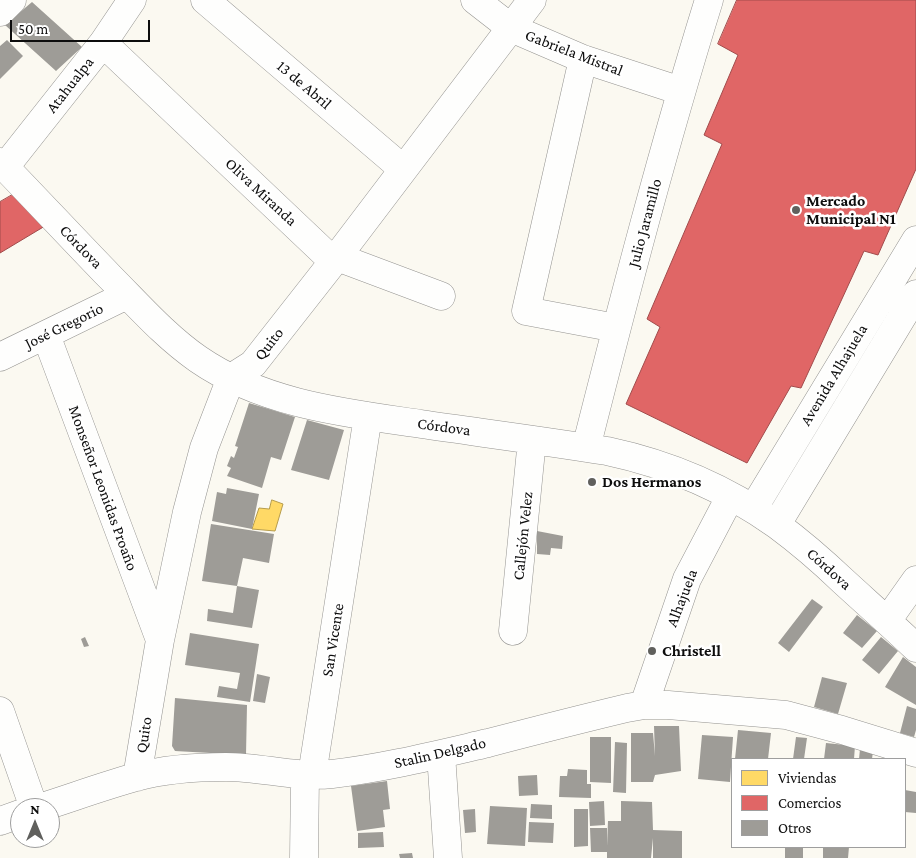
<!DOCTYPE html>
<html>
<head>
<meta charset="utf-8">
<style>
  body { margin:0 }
  #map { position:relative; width:916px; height:858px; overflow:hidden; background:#fbf9f1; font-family:"Crimson Pro",serif }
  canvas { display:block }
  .legend { position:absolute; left:731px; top:758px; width:175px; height:90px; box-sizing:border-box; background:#fff; border:1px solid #9e9e9e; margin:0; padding:6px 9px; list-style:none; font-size:15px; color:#0d0d0d }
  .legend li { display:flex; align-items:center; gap:10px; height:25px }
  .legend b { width:25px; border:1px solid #9e9e9e }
  .north { position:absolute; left:10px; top:798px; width:50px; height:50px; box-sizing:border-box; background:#fff; border:1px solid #9e9e9e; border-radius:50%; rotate:0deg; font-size:14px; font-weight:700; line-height:20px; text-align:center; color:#0d0d0d }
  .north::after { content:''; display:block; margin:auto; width:18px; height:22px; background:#60605d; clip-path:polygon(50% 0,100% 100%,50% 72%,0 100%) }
  .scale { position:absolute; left:10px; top:20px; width:140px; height:22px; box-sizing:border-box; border:2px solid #0d0d0d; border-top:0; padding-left:6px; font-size:15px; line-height:18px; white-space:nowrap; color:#0d0d0d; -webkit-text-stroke:4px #fff; paint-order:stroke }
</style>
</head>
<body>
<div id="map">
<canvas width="916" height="858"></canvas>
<ul class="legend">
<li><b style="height:14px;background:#ffd966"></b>Viviendas</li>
<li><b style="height:14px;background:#e06666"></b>Comercios</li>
<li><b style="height:14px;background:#9e9c97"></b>Otros</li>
</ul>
<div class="north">N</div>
<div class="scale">50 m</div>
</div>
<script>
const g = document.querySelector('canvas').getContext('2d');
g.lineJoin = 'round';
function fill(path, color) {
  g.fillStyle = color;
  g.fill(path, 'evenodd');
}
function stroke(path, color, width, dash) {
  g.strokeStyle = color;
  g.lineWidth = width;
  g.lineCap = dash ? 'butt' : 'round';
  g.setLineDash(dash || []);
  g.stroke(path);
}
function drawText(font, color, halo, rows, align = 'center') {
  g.font = font + ' "Crimson Pro",serif';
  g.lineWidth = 5;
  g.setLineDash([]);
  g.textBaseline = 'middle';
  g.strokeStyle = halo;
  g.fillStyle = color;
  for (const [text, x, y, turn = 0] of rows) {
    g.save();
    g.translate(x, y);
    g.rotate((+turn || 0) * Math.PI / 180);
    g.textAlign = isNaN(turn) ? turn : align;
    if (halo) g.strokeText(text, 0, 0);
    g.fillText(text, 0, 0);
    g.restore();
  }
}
const homes = new Path2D(`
  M272 500 283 504 275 531 252 529 259 508 269 509Z`);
fill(homes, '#ffd966');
stroke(homes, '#b69c4b', 1);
const shops = new Path2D(`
  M737 0H916V169L878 255 864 251 801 388 791 386 747 463 626 404 660 327 647 319 722 144 704 135 738 55 718 44Z
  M14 194 45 226 0 253V202Z`);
fill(shops, '#e06666');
stroke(shops, '#a14b4b', 1);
fill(new Path2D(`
  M32 2 82 47 56 71 5 25Z
  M7 40 23 56 0 79V46Z
  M249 403 295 417 281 460 271 457 262 488 227 476 231 468 227 466 231 456 234 458 238 447 235 446Z
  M307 420 344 430 329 480 291 470Z
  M227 488 259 494 252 529 212 521 217 492 226 494Z
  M211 524 274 534 269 563 243 558 237 586 202 581Z
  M537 531 563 536 562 549 551 548 550 555 537 554Z
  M237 586 259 590 252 628 207 621 208 609 233 613Z
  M812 599 823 607 789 652 778 643Z
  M857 615 877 631 862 648 843 633Z
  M190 633 259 644 250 702 217 697 219 686 237 689 240 673 185 665Z
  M85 637 89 646 84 647 81 639Z
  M881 637 898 651 879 674 862 660Z
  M903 657 916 667V705L885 687Z
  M257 674 270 677 265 703 253 701Z
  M822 677 847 683 838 714 814 707Z
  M175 698 247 705 246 755 175 751 172 746Z
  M907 706 916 709V730L914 737 900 733Z
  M654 726H679L681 771 655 775 653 782H631V733H653L655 756Z
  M738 730 771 733 768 759H735Z
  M702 735 733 737 730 782 698 779Z
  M590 737H611V783L590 782Z
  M796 737 807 738 804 759H793Z
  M615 742 627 743 626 793 613 792Z
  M826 743 855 746 854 759H824Z
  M860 749 873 751 872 759H859Z
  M568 769 587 770V784H591V798L559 797 560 776H567Z
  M537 775 538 795 519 796 518 776Z
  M387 781 390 809 383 810 385 827 357 831 351 786Z
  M905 790 916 792V813L905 812Z
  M604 801 605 825 590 826 589 802Z
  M621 801 652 802 653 830 682 831V858H653V838L651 858H607V852H591L590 828H607V846L608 821H621Z
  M531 804 552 805V819L530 818Z
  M490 806 527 808 525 846 487 844Z
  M475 809 476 832 465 833 463 810Z
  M574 809H588V846L574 847Z
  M529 822 554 823 553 843 528 842Z
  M383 832 384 847 358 848V833Z
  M785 847H803V858H785Z
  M823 847H849L848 858H823Z
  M412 853 413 858H400L399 854Z`), '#9e9c97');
const minor = new Path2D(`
  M205 0 403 169
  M475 0 511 28 583 59 681 91
  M0 12 12 0
  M103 43 333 261 337 257 441 296
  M583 59 526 311 616 328
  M0 162C37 200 73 239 110 277 138 305 165 336 198 359 263 404 345 413 421 424 483 433 545 441 607 451 668 464 727 489 777 525 800 542 822 561 843 581 867 603 892 625 916 648
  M5 167 103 43 132 0
  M46 335 160 640
  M0 357 127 295
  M586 448C624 298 663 148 709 0
  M753 509 916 240
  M777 524 916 294
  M887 621 916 580
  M513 631 532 440
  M644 705 687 579 730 497
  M0 711 34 808
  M441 754 448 858
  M137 777 160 640 187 512 204 448 231 378 253 364 337 257 532 0
  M39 808C71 798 103 786 136 777 165 769 196 767 226 767 262 767 296 778 332 774 384 768 436 755 488 743 534 731 581 719 627 708L644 705H668L786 715 842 730 916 753
  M0 821 20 814
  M304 858 305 775H312L368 416`);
stroke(minor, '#949390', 29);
stroke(minor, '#fefefd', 28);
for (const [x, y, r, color] of [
  [796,210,5,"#60605d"],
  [592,482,5,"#60605d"],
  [652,651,5,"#60605d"]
]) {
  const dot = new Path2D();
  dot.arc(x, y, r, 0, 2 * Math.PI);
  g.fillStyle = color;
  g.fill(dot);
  stroke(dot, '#fff', 2);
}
drawText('16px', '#0d0d0d', '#fff', [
  ["Gabriela Mistral",574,53,21],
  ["Atahualpa",70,85,-52],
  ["13 de Abril",304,85,40],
  ["Oliva Miranda",261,192,43],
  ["Julio Jaramillo",645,223,-75],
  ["Córdova",81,247,46],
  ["José Gregorio",64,326,-26],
  ["Quito",269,344,-52],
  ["Avenida Alhajuela",834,375,-59],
  ["Córdova",444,427,8],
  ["Monseñor Leonidas Proaño",103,488,70],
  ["Callejón Velez",523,536,-84],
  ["Córdova",829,569,42],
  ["Alhajuela",682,598,-69],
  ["San Vicente",333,640,-81],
  ["Quito",144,735,-81],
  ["Stalin Delgado",440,753,-13]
]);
drawText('bold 16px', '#0d0d0d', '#fff', [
  ["Mercado",806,201],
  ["Municipal N1",806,219],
  ["Dos Hermanos",602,482],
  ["Christell",662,651]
], 'left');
</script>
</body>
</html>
